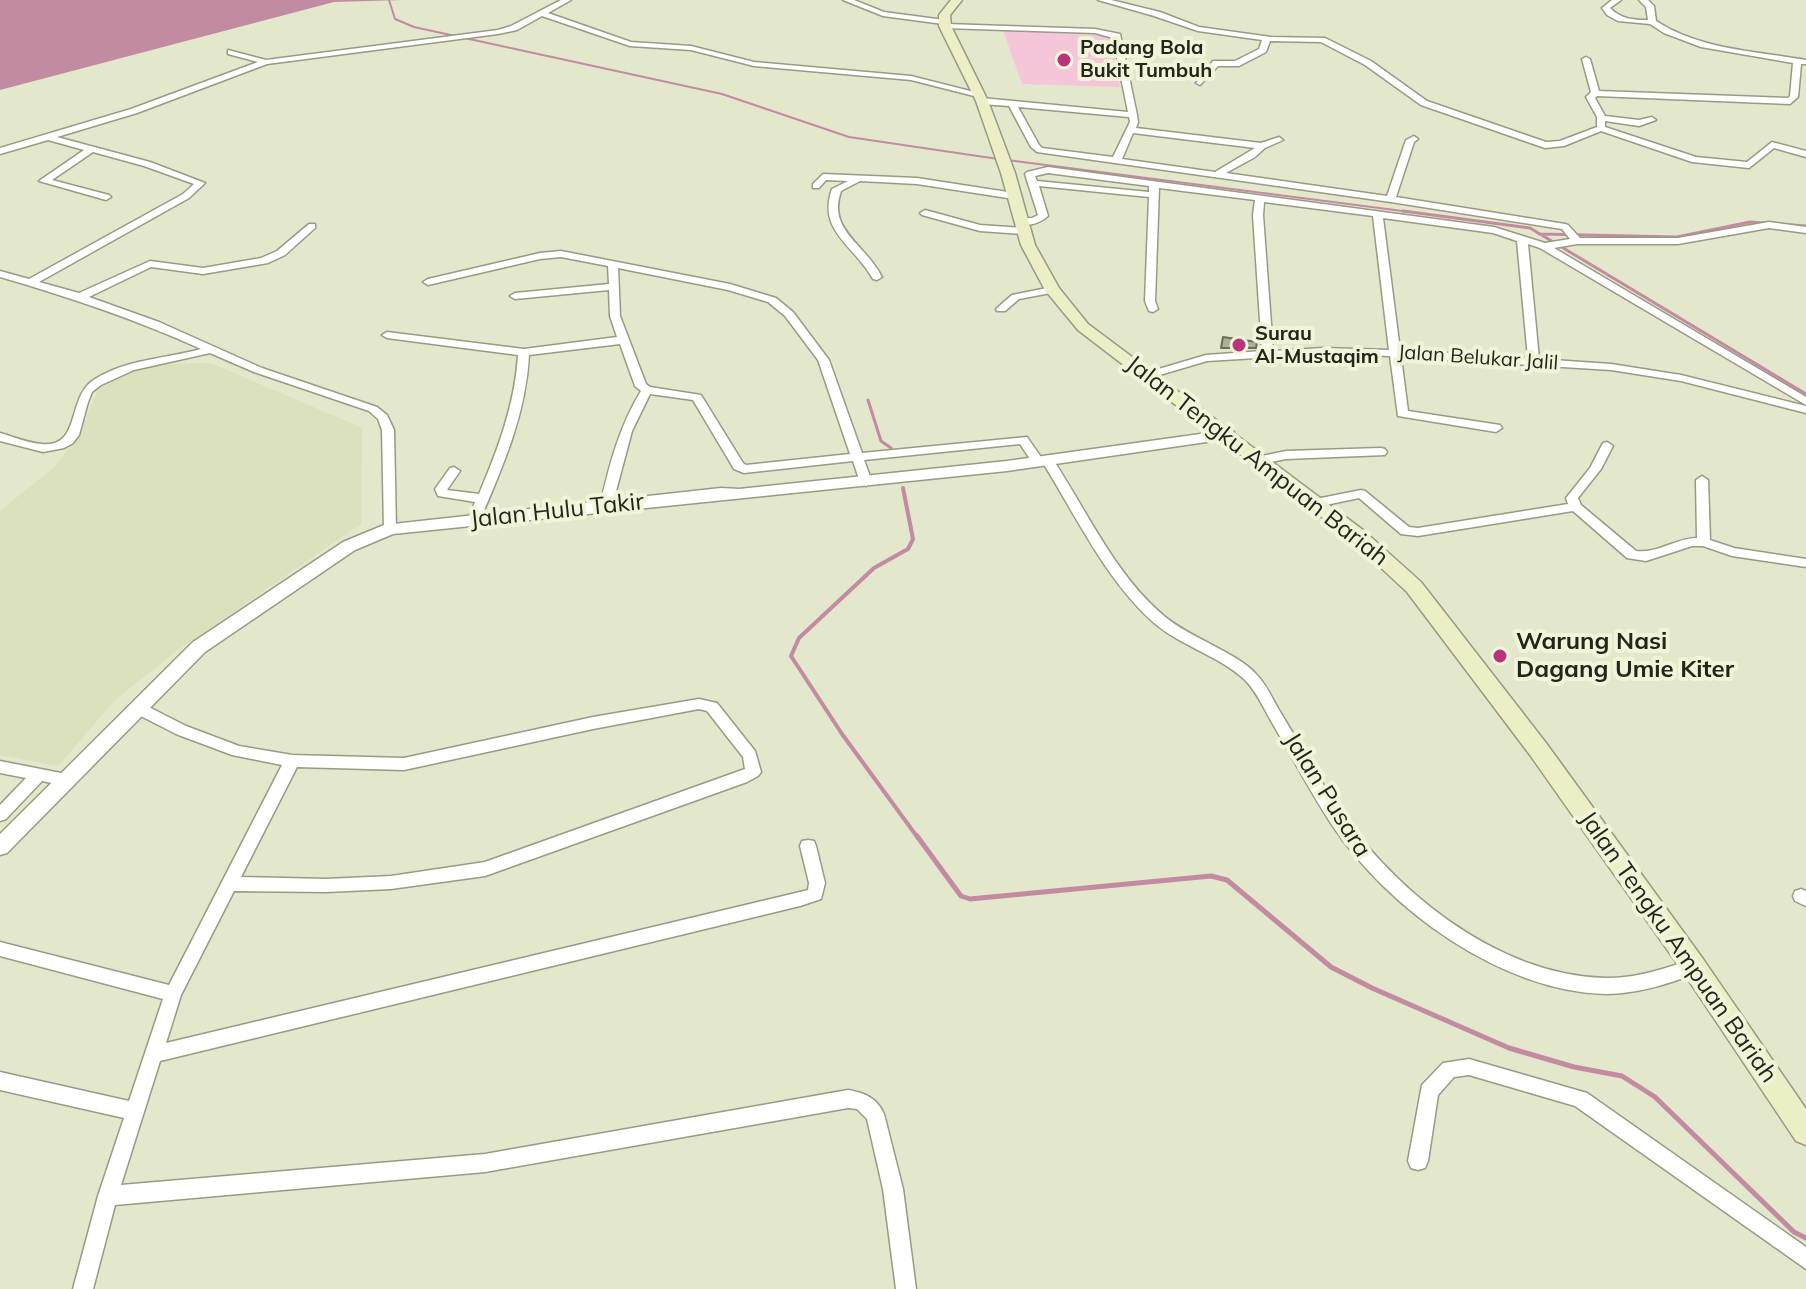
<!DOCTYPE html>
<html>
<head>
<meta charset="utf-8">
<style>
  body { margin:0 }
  canvas { display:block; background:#e3e7cc }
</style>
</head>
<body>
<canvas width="1806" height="1289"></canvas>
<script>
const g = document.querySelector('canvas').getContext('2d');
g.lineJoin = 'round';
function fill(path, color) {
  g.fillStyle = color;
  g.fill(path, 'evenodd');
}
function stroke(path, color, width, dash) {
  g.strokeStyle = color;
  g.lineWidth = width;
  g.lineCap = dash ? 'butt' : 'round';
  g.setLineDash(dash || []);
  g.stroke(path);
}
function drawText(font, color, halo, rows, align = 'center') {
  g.font = font + ' Mulish,sans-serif';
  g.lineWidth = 8;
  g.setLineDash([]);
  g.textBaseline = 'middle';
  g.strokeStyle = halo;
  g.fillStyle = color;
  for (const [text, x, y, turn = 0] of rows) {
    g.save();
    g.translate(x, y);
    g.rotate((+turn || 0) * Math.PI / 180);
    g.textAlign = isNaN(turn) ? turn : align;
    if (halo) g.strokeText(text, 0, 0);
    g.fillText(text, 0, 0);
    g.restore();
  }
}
fill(new Path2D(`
  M211 363 362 428 361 524 182 647 115 700 58 766 0 755V511L57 465 82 429 98 389 123 373 165 364Z`), '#dbe0bd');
fill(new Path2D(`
  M1003 30 1110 36 1120 87 1022 84Z`), '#f5c6d9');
fill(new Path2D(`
  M0 0H403L334 2 0 90Z`), '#c38ba2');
stroke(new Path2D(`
  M389 0 395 19 414 27 722 94 849 137 998 159
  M1007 160 1418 213`), '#c38ba2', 2);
stroke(new Path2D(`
  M1403 211 1530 228 1806 394
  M1539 234 1677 237 1750 222 1806 226
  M868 400 881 441 891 448`), '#c38ba2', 3);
stroke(new Path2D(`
  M903 488 913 539 908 549 874 568 799 638 791 656 842 734 918 838`), '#c38ba2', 4);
stroke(new Path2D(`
  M917 836 961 896 970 899 1211 876 1227 880 1331 967 1372 988 1509 1048 1574 1067 1622 1076 1655 1097 1794 1232 1806 1238`), '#c38ba2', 5);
const building = new Path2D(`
  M1223 337 1257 342 1256 348H1221Z`);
fill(building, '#adb097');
stroke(building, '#6c6f57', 2);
const minor = new Path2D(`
  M561 0H571L548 13 631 42 691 46 754 62 911 76 982 94 978 97 911 80 754 66 691 50 630 46 542 16 517 30 498 34 267 64 137 113 57 137 150 162 205 183 189 198 39 282 79 293 150 261 203 268 261 258 277 251 309 224H315V228L285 255 268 263 203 274 151 267 89 297 159 322 262 368 377 407 387 415 394 430 396 529 390 533 384 529 382 430 378 419 369 411 254 372 210 353 134 370 101 385 92 392 88 402 79 435 73 443 64 448 43 452 0 441V433C14 437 28 443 42 444 82 448 66 396 95 379 127 359 165 359 201 349 135 319 69 297 0 277V271L29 279 183 194 194 184 144 166 93 152 52 180 109 195 111 197 106 200 39 181 84 150 48 140 0 154V148L131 109 258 62 228 54V50L266 60 498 30 511 26Z
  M843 0H854L884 12 944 20 948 22 946 24 1095 29 1120 34 1137 115 1138 122 1136 128 1261 143 1279 137 1283 140 1265 148 1255 157 1226 173 1387 196 1406 140 1414 136 1418 139 1414 142 1396 197 1565 224 1568 225 1580 238H1678L1769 222 1806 227V233L1769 228 1678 244H1577L1554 248 1806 397V405L1540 248 1528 244 1539 359 1611 364 1681 375 1806 406V413L1681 381 1611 370 1401 357 1408 411 1500 425 1502 428 1496 432 1398 416 1390 356 1323 354 1207 361 1153 377H1145V373L1206 355 1262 351 1253 215 1255 200 1159 188 1155 301 1158 309 1153 312 1149 311 1145 301 1149 197 1039 186 1048 216C1039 224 1026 228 1016 221L1018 219 1032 218 1038 215 1025 174 1027 172 1048 167 1494 227 1545 243 1570 239 1562 229 1391 202 1037 152 1031 147 1009 106 982 104 978 101 982 98 1128 112 1113 38 1095 33 945 28 941 26 943 24 883 16ZM1018 107 1129 117 1130 122 1113 157 1042 148 1039 145ZM1133 133 1255 148 1215 172 1122 159ZM1048 173 1149 186V192L1037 181 1035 176ZM1264 202 1373 216 1389 350 1323 348 1273 351 1263 215ZM1383 218 1493 233 1517 241 1528 358 1400 350Z
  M1098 0H1111L1160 12 1199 27 1271 37 1325 38 1371 61 1427 101 1546 142 1560 141 1597 127V117L1586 97 1591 92 1582 59 1586 57 1590 59 1599 91 1788 98 1790 96 1793 63 1701 47 1664 33 1650 24 1618 21 1607 15 1602 8 1612 0H1621L1610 8C1621 19 1633 20 1648 20L1646 7 1639 0H1648L1654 6 1656 21C1701 50 1755 51 1806 60V64H1801L1798 97 1790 104 1597 96 1595 98 1605 116 1639 120 1652 117 1656 120 1639 126 1605 121V127L1696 157 1747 162 1772 142 1806 151V157L1774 148 1749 168 1692 162 1601 131 1564 146 1545 148 1421 105 1365 65 1321 42 1270 41 1266 52 1239 66H1218L1200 85 1196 83 1213 61H1235L1259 49 1262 40 1198 31 1154 16Z
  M823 174 917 178 1014 193 1019 196 1014 199 917 184 860 181 841 191C827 231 866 244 882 277L877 280 873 279C854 245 817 231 832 189L848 181 826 180 819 188H813V184Z
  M925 210 980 225 1023 228 1028 231 1023 234 980 231 922 215 920 213Z
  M561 251 730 284 776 298 793 312 829 360 862 453 1027 437 1043 460 1048 457 1052 458C1087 511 1115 575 1164 616 1190 638 1236 652 1256 674 1266 684 1272 698 1279 710 1297 739 1313 769 1332 798 1388 887 1495 975 1605 978 1636 979 1666 968 1694 959L1700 962 1703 967 1700 972C1671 983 1638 994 1606 994 1502 992 1388 909 1332 825 1311 793 1293 759 1274 726 1265 711 1257 692 1245 680 1220 656 1180 646 1153 622 1106 580 1076 516 1043 463L1034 465 1020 444 864 460 872 482 866 486 860 482 853 461 744 473 734 469 693 400 650 394 632 431 612 506 606 510 600 506C609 466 619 427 641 391L635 386 620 344 529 355C526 414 503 466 480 520L474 524 469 523 468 520 475 502 438 496 435 489 450 468 454 467 460 471 447 490 479 494C498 449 515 404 518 355L387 338 382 335 387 332 524 349 617 337 610 316 609 290 515 299 510 296 515 293 609 284 608 266 561 257 540 259 428 285 423 282 428 279 540 253ZM618 268 728 290 768 302 785 316 818 360 850 454 746 465 743 463 701 395 650 387 646 384 620 316Z
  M1052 287 1057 290 1056 292 1019 299 1005 311H997L996 309 1012 295Z
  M1607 442 1613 446 1601 469 1578 498 1581 505 1636 551C1657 554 1676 538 1697 538L1696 480 1702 476 1708 480 1710 540 1734 548 1806 559V567L1732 556 1703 546H1692L1646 561 1627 558 1573 511 1418 536 1401 534 1359 498 1316 507 1310 503 1316 499 1361 490 1365 491 1409 527 1418 528 1568 504 1566 498 1590 468 1603 443Z
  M1381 448 1385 449 1387 452 1385 455 1286 459 1261 464 1255 460 1257 457 1286 451Z
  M699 699 717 703 755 751 761 772 758 776 747 782 485 876 391 889 326 892 234 891 181 995 166 1043 800 892 808 890 809 883 800 846 802 841 808 840 814 841 816 846 825 883 821 899 800 906 160 1061 121 1185 485 1154 848 1090C865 1093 877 1098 884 1114L903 1189 916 1289H896L883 1189 867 1119 857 1109 848 1108 485 1172 115 1205 93 1289H73L98 1196 124 1118 0 1090V1072L129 1101 163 999 0 956V942L169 985 282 765 232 755 176 734 133 712 131 708 133 704H143L186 726 239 746 292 755 404 758 593 717ZM699 709 707 711 743 757 745 769 485 862 391 876 326 879 241 877 297 767 404 770 593 729Z
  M0 761 66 774 71 776 74 780 71 784 66 786 42 781 6 819 0 821V805L26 778 0 773Z
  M1801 889 1806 891V906L1795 901 1793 896 1795 891Z
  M1469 1059 1587 1093 1806 1247V1269L1575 1106 1469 1075 1454 1077 1438 1095 1428 1161 1425 1168 1418 1170 1411 1168 1408 1161 1422 1085 1443 1063Z`);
const tertiary = new Path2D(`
  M1229 430 1234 432V438L1007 471 393 534 355 550 205 652 7 853 0 855V834L193 642 343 542 384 525 721 488 739 489 1007 461Z`);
const secondary = new Path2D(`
  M951 0H962L950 15 951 26 988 101 1015 173 1035 245 1059 288 1088 324 1363 530 1421 582 1546 743 1703 959 1806 1109V1145L1796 1141 1685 975 1530 755 1407 592 1349 538 1078 330 1045 290 1021 245 1001 173 976 101 939 26V15Z`);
stroke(minor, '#989b82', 3);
stroke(tertiary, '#989b82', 3);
stroke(secondary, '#989b82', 3);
fill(minor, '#fff');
fill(tertiary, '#fff');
fill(secondary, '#ecefc6');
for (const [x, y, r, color] of [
  [1064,60,8,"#b9347a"],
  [1239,345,8,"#b9347a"],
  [1500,656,8,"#b9347a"]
]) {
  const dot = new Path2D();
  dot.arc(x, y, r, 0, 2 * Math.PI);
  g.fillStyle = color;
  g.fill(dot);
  stroke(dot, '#f0f4d9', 3);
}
drawText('bold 20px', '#24251b', '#f0f4d9', [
  ["Padang Bola",1080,48],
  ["Bukit Tumbuh",1080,71],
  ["Surau",1255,334],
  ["Al-Mustaqim",1255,357]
], 'left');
drawText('20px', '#24251b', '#f0f4d9', [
  ["Jalan Belukar Jalil",1478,358,4]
]);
drawText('24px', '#24251b', '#f0f4d9', [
  ["Jalan Tengku Ampuan Bariah",1257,461,38],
  ["Jalan Hulu Takir",557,511,-6],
  ["Jalan Pusara",1327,795,58],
  ["Jalan Tengku Ampuan Bariah",1678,947,55]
]);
drawText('bold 24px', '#24251b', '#f0f4d9', [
  ["Warung Nasi",1516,642],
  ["Dagang Umie Kiter",1516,670]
], 'left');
</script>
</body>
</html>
